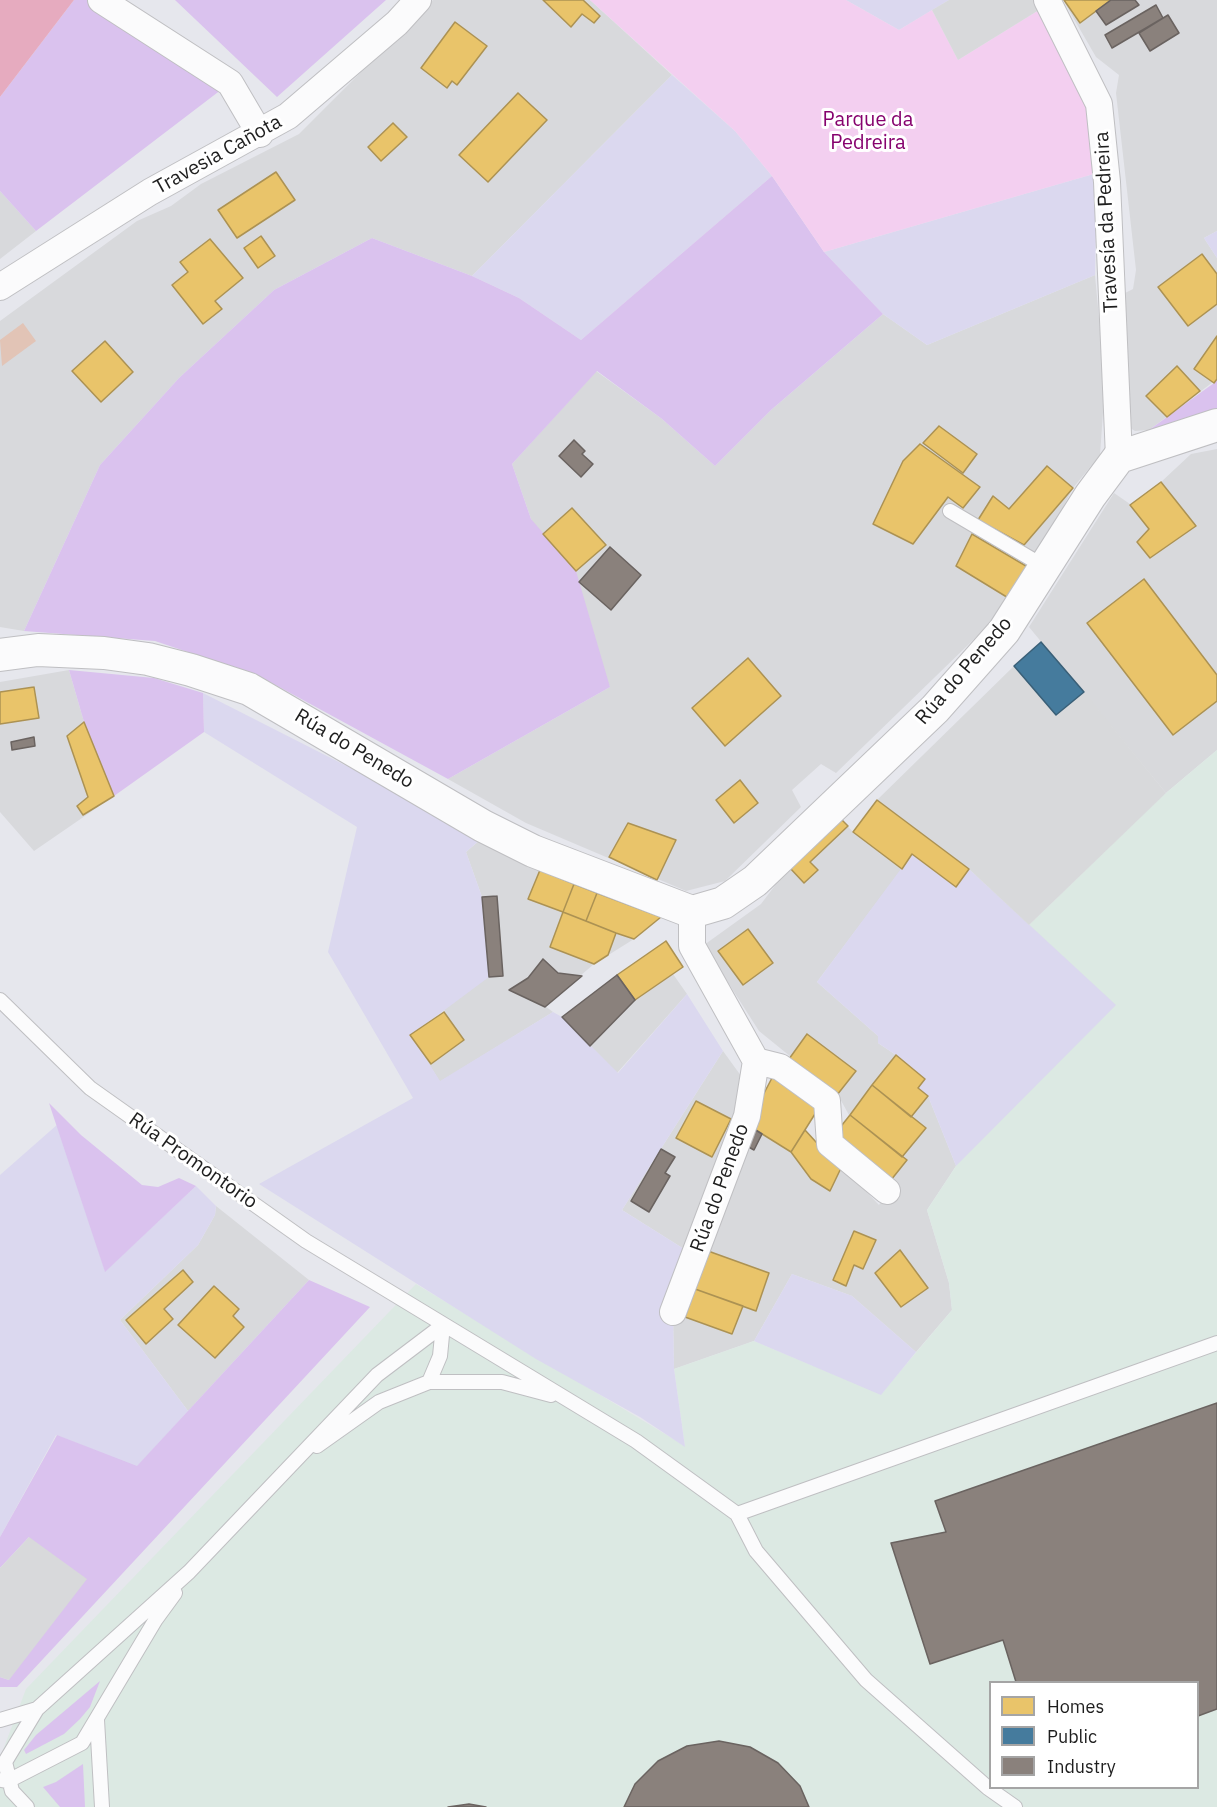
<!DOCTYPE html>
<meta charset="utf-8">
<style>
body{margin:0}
#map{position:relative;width:1217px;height:1807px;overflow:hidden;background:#e6e7ed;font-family:"IBM Plex Sans",sans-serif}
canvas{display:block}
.legend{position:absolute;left:989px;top:1681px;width:210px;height:108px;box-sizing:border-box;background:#fff;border:2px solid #a5a5a5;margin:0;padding:8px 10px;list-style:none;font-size:18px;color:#1e1e1e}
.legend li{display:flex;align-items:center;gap:12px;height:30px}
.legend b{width:30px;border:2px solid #a5a5a5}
</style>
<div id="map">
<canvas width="1217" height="1807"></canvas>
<ul class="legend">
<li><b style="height:16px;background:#e9c46a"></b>Homes</li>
<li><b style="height:16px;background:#457b9d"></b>Public</li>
<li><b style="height:16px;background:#8a817c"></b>Industry</li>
</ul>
</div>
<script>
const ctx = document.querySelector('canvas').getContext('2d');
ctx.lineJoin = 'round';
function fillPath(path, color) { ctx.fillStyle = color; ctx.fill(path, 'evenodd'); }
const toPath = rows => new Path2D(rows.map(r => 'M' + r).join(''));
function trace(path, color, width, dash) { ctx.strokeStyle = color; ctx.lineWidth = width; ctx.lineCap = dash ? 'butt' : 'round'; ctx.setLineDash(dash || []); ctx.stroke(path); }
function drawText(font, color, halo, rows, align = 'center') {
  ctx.font = font + ' "IBM Plex Sans",sans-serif'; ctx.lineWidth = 6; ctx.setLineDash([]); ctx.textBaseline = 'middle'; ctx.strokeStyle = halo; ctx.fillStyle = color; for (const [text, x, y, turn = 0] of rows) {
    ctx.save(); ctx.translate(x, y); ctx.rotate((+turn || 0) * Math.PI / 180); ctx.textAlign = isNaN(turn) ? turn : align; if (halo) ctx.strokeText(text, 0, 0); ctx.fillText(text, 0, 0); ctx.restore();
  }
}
const residential = toPath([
 [433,0,590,0,672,75,472,276,372,238,274,290,179,378,100,465,24,631,0,627,0,321,137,221,171,206,201,184,299,134],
 [1063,0,1217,0,1217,231,1204,238,1217,258,1217,379,1149,430,1135,431,1127,426,1125,293,1133,289,1136,270,1116,93,1119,75,1096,57],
 [0,191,36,231,0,259],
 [1095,275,1105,384,1100,455,1073,488,1031,569,1000,614,836,773,821,764,792,790,801,807,725,881,686,891,526,823,448,779,610,687,531,519,512,464,596,371,662,419,715,466,771,410,883,314,927,345],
 [1217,449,1217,750,1166,793,1029,627,1114,493,1130,504,1161,482,1191,454],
 [69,670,84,722,114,796,34,851,0,812,0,682],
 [877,800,969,869,956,887,902,869,817,982,878,1036,878,1043,896,1055,928,1096,956,1166,927,1210,949,1283,952,1310,916,1352,852,1296,792,1274,754,1341,674,1369,673,1312,761,1099,773,1076,820,1106,805,1130,827,1154,842,1166,879,1205,887,1191,834,1135,849,1115,838,1095,759,1031,704,945,761,904,789,867,840,818,853,832],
 [481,839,540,870,597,893,634,939,594,964,545,1006,553,1012,440,1082,410,1035,444,1012,482,897,466,852],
 [666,941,683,967,673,974,687,994,617,1073,562,1017],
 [723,1051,744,1080,741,1107,692,1254,622,1210],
 [216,1206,309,1280,188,1411,120,1320,198,1245,215,1215]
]);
const industrial = toPath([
 [1217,750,1217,1807,0,1807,0,1758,26,1689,416,1284,685,1446,674,1369,754,1341,881,1394,952,1310,949,1283,927,1210,956,1166,1029,925,1160,798],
 [990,1682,1198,1682,1198,1788,990,1788]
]);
const farmland = toPath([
 [846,0,949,0,899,30],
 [672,75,735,131,772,176,581,340,519,298,472,276],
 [1097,173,1095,275,927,345,883,314,824,252],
 [1217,231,1217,258,1204,238],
 [203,693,384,785,481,839,466,852,482,897,489,977,411,1035,440,1081,553,1012,562,1017,618,1073,687,994,723,1051,622,1210,692,1254,673,1312,674,1369,685,1447,640,1417,536,1359,259,1184,413,1098,328,952,357,827,204,732],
 [912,854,956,887,969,869,1116,1005,956,1166,928,1096,918,1088,896,1055,878,1043,878,1036,817,982],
 [58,1124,105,1271,196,1186,216,1206,215,1215,198,1245,120,1320,188,1411,137,1467,56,1435,0,1537,0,1175],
 [792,1274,852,1296,916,1352,881,1395,754,1341]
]);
const grass = toPath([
 [74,0,101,0,230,83,36,231,0,191,0,97],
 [175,0,386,0,277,97],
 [772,176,824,252,883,314,771,410,715,466,662,419,597,371,512,464,531,519,576,571,610,687,448,779,259,676,155,641,24,631,100,465,179,378,274,290,372,238,472,276,519,298,581,340],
 [1217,379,1217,415,1149,430,1214,383],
 [69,670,154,678,203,693,204,732,114,796,84,722],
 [49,1103,81,1135,142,1185,158,1187,179,1178,196,1186,105,1272],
 [309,1280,370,1307,17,1687,0,1687,0,1677,9,1680,29,1537,0,1568,0,1537,57,1435,137,1466],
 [100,1681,90,1707,80,1719,64,1734,26,1754,24,1750,36,1735],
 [83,1764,85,1807,60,1807,43,1787,56,1782]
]);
const park = toPath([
 [590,0,846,0,899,30,932,10,958,60,1039,10,1090,116,1097,173,824,252,772,176,735,131]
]);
const pitch = toPath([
 [0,0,74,0,0,97]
]);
const parking = toPath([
 [949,0,1034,0,1039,10,958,60,932,10],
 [1014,666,1056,715,1084,692,1166,793,1029,925,969,869,877,800],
 [29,1537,87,1579,9,1680,0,1677,0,1568]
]);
const water = toPath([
 [23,323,36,341,2,366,0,340]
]);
const homes = toPath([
 [543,0,583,0,600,16,594,23,582,14,571,27,543,0],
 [1064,0,1111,0,1080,23,1064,0],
 [455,22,487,46,457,85,452,81,447,88,421,68,455,22],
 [518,93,547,120,488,182,459,155,518,93],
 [393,123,407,137,381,161,368,147,393,123],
 [276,172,295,200,237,238,218,210,276,172],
 [261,236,275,256,258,268,244,248,261,236],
 [210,239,243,278,215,301,222,309,203,324,172,285,188,272,180,262,210,239],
 [1202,254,1217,274,1217,304,1188,326,1158,287,1202,254],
 [1217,336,1217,379,1214,383,1194,369,1217,336],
 [105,341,133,372,101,402,72,371,105,341],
 [1177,366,1200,391,1167,417,1146,396,1177,366],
 [939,426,977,454,963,473,923,443,939,426],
 [920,444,980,487,963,508,948,497,913,544,873,524,903,461,920,444],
 [1047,466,1073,488,1024,545,978,520,993,496,1009,509,1047,466],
 [1161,482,1196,526,1150,558,1137,542,1149,529,1130,505,1161,482],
 [572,508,606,545,576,571,543,534,572,508],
 [972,534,1031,569,1010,599,956,566,972,534],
 [1144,579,1217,675,1217,701,1173,735,1087,623,1144,579],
 [748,658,781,696,725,746,692,708,748,658],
 [34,687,39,718,0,724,0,692,34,687],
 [84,722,114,796,83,815,77,806,88,797,67,736,84,722],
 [740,780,758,803,734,823,716,800,740,780],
 [877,800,969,869,956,887,912,854,902,869,853,832,877,800],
 [840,818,848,826,810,862,818,870,804,883,789,867,840,818],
 [628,823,676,840,657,880,609,857,628,823],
 [540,870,574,884,563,912,528,899,540,870],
 [574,884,597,893,586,921,563,912,574,884],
 [597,893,661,917,634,939,616,933,586,921,597,893],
 [563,912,616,933,608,955,594,964,550,947,563,912],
 [748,929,773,963,743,985,718,951,748,929],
 [666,941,683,967,635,1000,617,975,666,941],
 [444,1012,464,1040,431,1064,410,1035,444,1012],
 [807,1034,856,1071,837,1095,789,1059,807,1034],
 [896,1055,925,1079,918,1088,928,1096,911,1117,872,1085,896,1055],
 [773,1076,820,1106,791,1152,751,1127,761,1099,773,1076],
 [872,1085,926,1128,902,1157,850,1115,872,1085],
 [696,1101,731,1119,712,1157,676,1138,696,1101],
 [850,1115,907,1160,891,1180,834,1135,850,1115],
 [805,1130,827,1154,842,1166,830,1191,811,1179,791,1152,805,1130],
 [854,1231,876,1240,863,1269,854,1265,846,1286,833,1280,854,1231],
 [900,1250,928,1288,901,1307,875,1273,900,1250],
 [708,1251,769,1273,756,1311,695,1289,708,1251],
 [183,1270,193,1282,164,1309,173,1319,146,1344,126,1320,183,1270],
 [214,1286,239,1309,233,1316,244,1327,215,1358,178,1325,214,1286],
 [695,1289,743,1306,732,1334,685,1317,695,1289]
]);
const public = toPath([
 [1041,642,1084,692,1056,715,1014,666,1041,642]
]);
const industry = toPath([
 [1111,0,1135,0,1139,5,1106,25,1096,11,1111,0],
 [1156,5,1163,18,1112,48,1105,35,1156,5],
 [1168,15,1179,33,1150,51,1139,33,1168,15],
 [574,440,585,451,582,454,593,464,581,477,559,456,574,440],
 [610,547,641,575,611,610,579,582,610,547],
 [34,737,35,746,12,750,11,742,34,737],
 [497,896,503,976,489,977,482,897,497,896],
 [543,959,558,973,582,976,545,1007,509,990,528,978,543,959],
 [617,975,635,1000,590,1046,562,1017,617,975],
 [751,1127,762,1134,754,1150,745,1145,751,1127],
 [661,1149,675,1157,665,1173,670,1176,649,1212,631,1201,661,1149],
 [1217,1403,1217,1709,1198,1716,1198,1682,1016,1682,1003,1640,930,1664,891,1543,946,1532,935,1501,1217,1403],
 [719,1741,750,1747,778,1763,800,1786,809,1807,624,1807,635,1784,658,1761,687,1746,719,1741],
 [469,1804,486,1807,448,1807,469,1804]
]);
const service = toPath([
 [950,511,1045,567],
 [0,1000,90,1088,306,1241,636,1441,737,1514,756,1551,866,1680,988,1788,1015,1807],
 [317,1446,379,1402,429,1382,502,1382,551,1395],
 [737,1514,1217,1343],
 [0,1720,37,1709],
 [97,1720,102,1807],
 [2,1780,8,1781,82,1743,156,1619,175,1593],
 [27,1807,12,1791,5,1762,37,1709,189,1572,377,1375,443,1325,440,1356,429,1382]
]);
const minor = toPath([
 [101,0,230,83,260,134],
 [1047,0,1099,104,1107,182,1119,457],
 [0,287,150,192,288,116,397,23,418,0],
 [756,1061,780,1067,827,1101,830,1144,887,1191],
 [673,1312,747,1116,756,1061,692,946,692,912]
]);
const tertiary = toPath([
 [0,655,38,650,104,653,148,659,191,670,249,689,483,826,533,851,692,912,723,903,755,881,935,709,1004,631,1090,496,1119,457,1217,425]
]);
const parkNames = [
 ["Parque da",868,120],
 ["Pedreira",868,143]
];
const streetNames = [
 ["Travesia Cañota",218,155,-29],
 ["Travesía da Pedreira",1107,222,-93],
 ["Rúa do Penedo",964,671,-49],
 ["Rúa do Penedo",354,749,31],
 ["Rúa Promontorio",193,1161,35],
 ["Rúa do Penedo",720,1188,-70]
];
fillPath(residential, '#d8d9dc');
fillPath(industrial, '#dce9e3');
fillPath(farmland, '#dbd8ef');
fillPath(grass, '#dac2ee');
fillPath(park, '#f3cff0');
fillPath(pitch, '#e6abbf');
fillPath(parking, '#d8d9db');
fillPath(water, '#e2c4b6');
fillPath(homes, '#e9c46a');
trace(homes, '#ac9253', 1.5);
fillPath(public, '#457b9d');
trace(public, '#395f77', 1.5);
fillPath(industry, '#8a817c');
trace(industry, '#6a6360', 1.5);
trace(service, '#bfbfc2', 16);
trace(minor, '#bfbfc2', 28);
trace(tertiary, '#bfbfc2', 34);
trace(service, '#fbfbfc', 14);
trace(minor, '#fbfbfc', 26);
trace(tertiary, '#fbfbfc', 32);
drawText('20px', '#86026e', '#fff', parkNames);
drawText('20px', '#1e1e1e', '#fff', streetNames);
</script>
